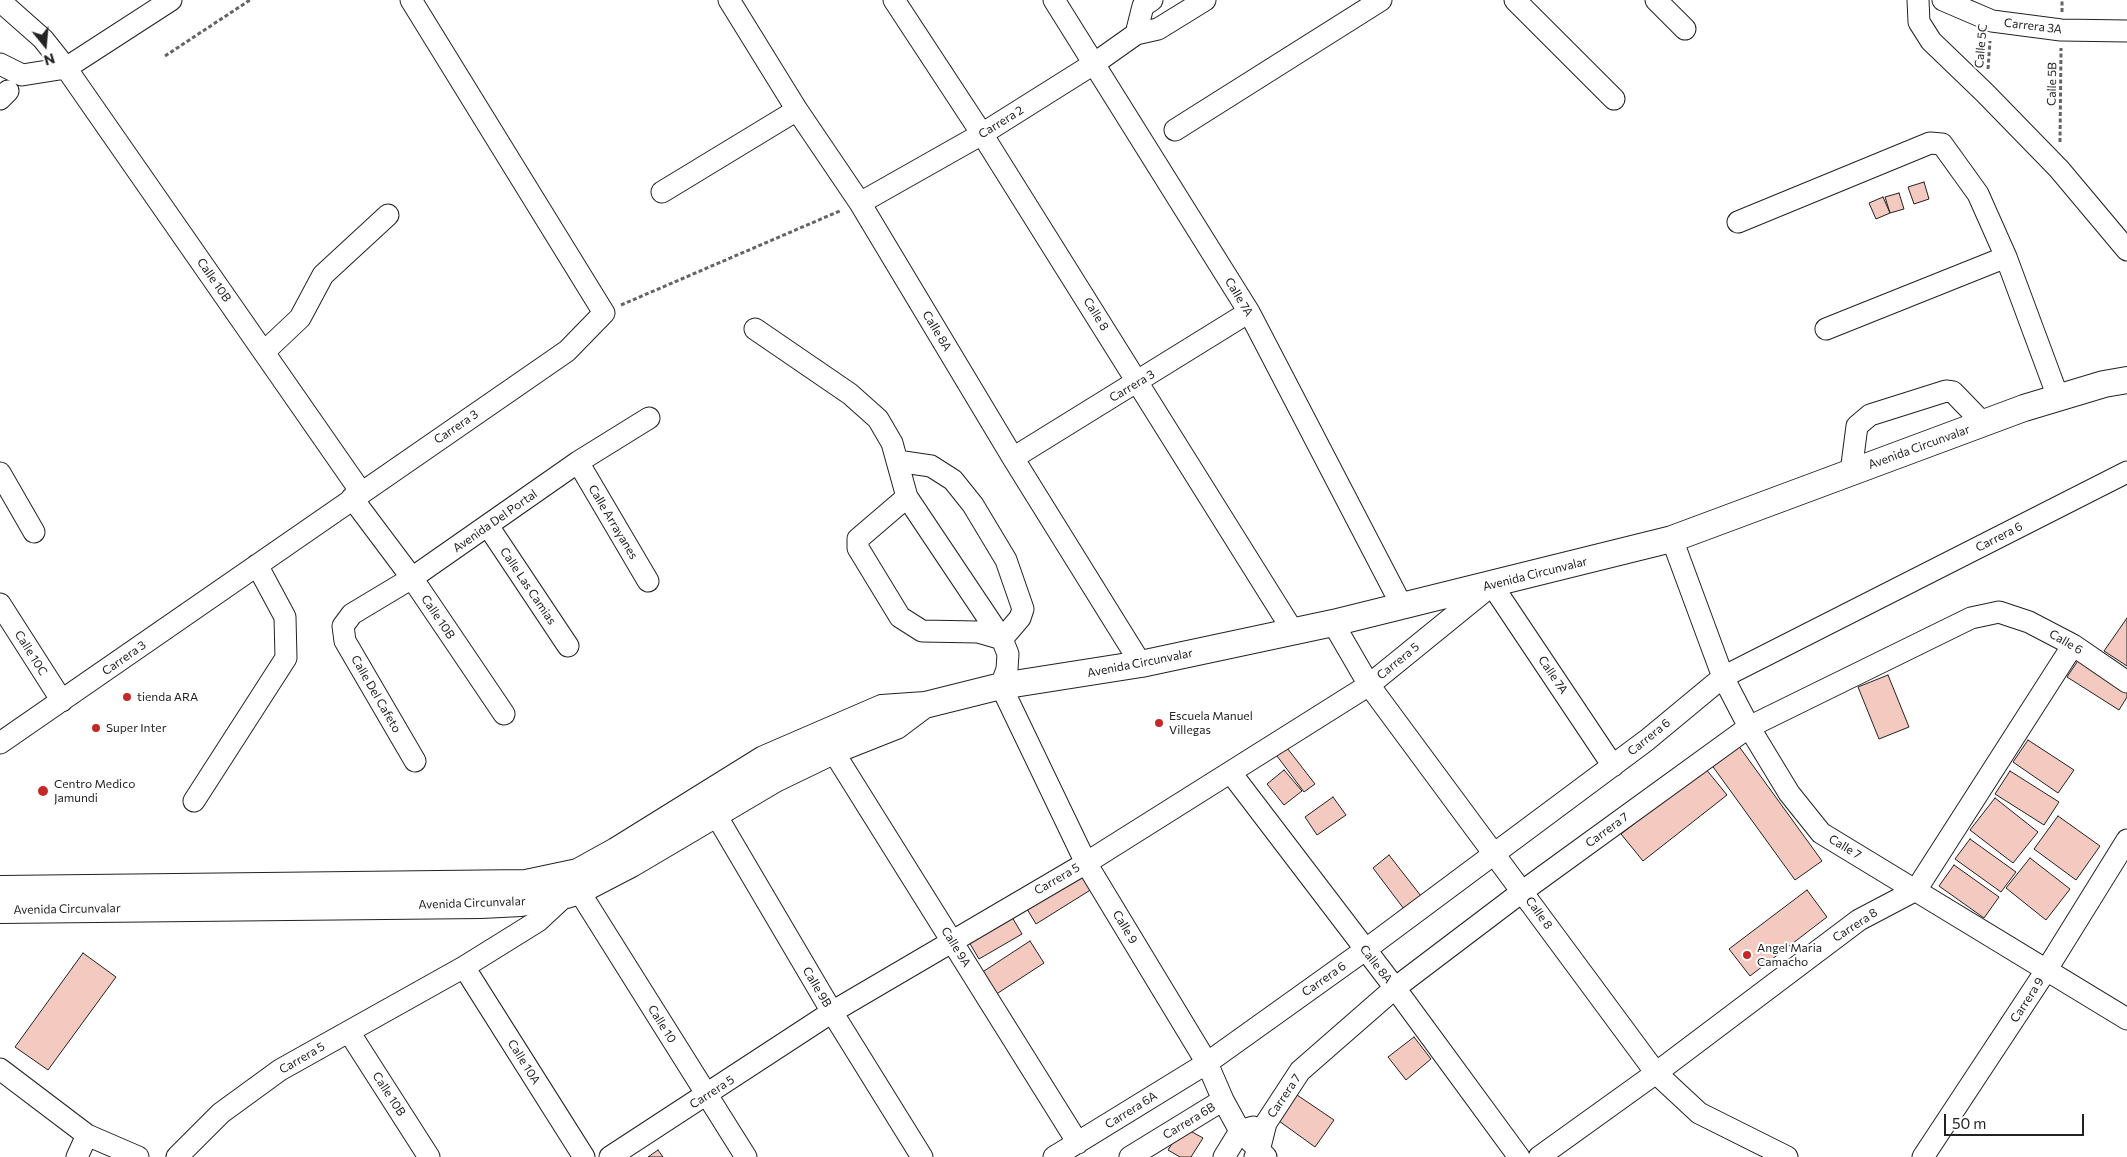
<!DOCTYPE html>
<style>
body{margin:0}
#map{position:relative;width:2127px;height:1157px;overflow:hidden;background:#fff;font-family:Commissioner,sans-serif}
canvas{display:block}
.north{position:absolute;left:20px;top:20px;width:50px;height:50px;-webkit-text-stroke:4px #fff;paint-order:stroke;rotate:163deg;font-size:14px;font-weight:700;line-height:20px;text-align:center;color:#222}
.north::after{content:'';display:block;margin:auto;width:18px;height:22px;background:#222;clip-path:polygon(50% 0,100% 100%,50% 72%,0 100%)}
.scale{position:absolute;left:1944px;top:1114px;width:140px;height:22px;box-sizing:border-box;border:2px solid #222;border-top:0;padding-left:6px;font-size:15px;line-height:18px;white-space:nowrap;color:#222;-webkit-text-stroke:4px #fff;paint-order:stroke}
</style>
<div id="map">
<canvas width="2127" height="1157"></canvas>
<div class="north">N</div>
<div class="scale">50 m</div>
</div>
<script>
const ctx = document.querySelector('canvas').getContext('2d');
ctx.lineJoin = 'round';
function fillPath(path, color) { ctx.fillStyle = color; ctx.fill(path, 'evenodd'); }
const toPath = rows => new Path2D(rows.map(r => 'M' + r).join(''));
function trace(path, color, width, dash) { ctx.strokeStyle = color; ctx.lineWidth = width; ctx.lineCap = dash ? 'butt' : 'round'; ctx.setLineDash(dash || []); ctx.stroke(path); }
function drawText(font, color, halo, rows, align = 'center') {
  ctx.font = font + ' Commissioner,sans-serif'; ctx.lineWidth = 4; ctx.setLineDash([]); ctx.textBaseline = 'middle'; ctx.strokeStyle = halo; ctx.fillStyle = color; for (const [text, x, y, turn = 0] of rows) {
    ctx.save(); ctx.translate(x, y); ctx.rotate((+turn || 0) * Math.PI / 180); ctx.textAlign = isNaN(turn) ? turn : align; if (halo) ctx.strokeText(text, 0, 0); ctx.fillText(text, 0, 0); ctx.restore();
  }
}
const building = toPath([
 [1924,182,1929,199,1914,204,1908,187,1924,182],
 [1899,193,1904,209,1890,213,1885,197,1899,193],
 [1883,197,1890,213,1876,219,1869,203,1883,197],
 [2127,618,2127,666,2104,651,2127,618],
 [2079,659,2127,690,2127,697,2119,710,2067,677,2079,659],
 [1888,675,1909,727,1879,739,1858,687,1888,675],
 [2028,740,2074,770,2058,793,2013,762,2028,740],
 [1284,744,1315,784,1304,792,1274,752,1284,744],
 [1738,745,1822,861,1795,880,1711,764,1738,745],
 [1705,768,1727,795,1643,861,1621,834,1705,768],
 [1284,770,1302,791,1284,805,1267,784,1284,770],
 [2010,771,2059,802,2044,825,1995,794,2010,771],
 [1333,797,1346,815,1317,835,1305,817,1333,797],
 [1995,798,2038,832,2013,863,1970,830,1995,798],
 [2058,816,2100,846,2076,880,2034,849,2058,816],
 [1970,839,2016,872,2001,892,1955,859,1970,839],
 [1389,855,1421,896,1404,909,1373,868,1389,855],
 [2030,858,2070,889,2046,920,2006,888,2030,858],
 [1954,865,1999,897,1984,918,1939,886,1954,865],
 [1079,869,1092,889,1036,924,1024,904,1079,869],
 [1807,890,1827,917,1750,976,1729,949,1807,890],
 [1009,912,1022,934,979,959,966,937,1009,912],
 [1030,941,1044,963,995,995,981,973,1030,941],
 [83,953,116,977,48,1070,15,1047,83,953],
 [1414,1037,1431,1059,1406,1080,1388,1057,1414,1037],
 [1297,1095,1334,1120,1315,1147,1279,1121,1297,1095],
 [1183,1127,1203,1138,1191,1157,1180,1157,1168,1150,1183,1127],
 [658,1150,663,1157,648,1157,658,1150]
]);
const path = toPath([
 [2062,12,2062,0],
 [165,56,250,0],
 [1988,69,1990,41],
 [2060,142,2061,48],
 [621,305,842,210]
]);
const minor = toPath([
 [729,0,797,110,860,203,1013,458,1141,664],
 [894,0,982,134,1293,631],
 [1054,0,1249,312,1402,606],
 [1515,0,1614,99],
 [1656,0,1685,29],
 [1918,0,1919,22,1931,41,1985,93,2059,169,2127,250],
 [1943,0,1992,21,2061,30,2127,31],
 [0,1,43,39,66,68,361,492],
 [1136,34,1143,6,1152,0],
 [0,64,22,75,66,68,171,0],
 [0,99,8,91],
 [1175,130,1381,0],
 [662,192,797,110],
 [860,203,982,134,1095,63,1136,34,1158,29,1205,0],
 [1738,222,1930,143,1942,144,1978,194,2006,257,2058,397],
 [755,329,850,394,878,419,892,443,907,497,1002,639,1008,654,1007,669,1001,686,1086,863,1207,1063,1223,1100,1240,1131,1266,1157],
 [1826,329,2006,257],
 [264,352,300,318,323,275,388,215],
 [1013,458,1249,312],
 [897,461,931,466,953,480,973,505,1006,560,1023,609,1020,618,1002,639,978,632,922,631,900,617,858,548,858,539,907,497],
 [578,462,648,581],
 [1851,472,1857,426,1870,415,1946,391,1953,392,1983,423],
 [0,473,34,532],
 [352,498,412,578,504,714],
 [488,526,568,646],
 [1672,539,1723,677,1749,727,1789,793,1821,833,2127,1019],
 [0,604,62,701],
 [1333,623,1369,685,1656,1073,1699,1113,1787,1157],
 [0,743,567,351,604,313,411,0],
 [833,751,1078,1143],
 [415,761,345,641,343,626,352,614,412,578,578,462,649,418],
 [1231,773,1395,988,1519,1157],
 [194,801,286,658,285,617,257,565],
 [716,815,832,1012,922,1157],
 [579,891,746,1157],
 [464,967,584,1157],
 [349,1032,429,1157],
 [0,1069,87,1135,138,1157],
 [77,1157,87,1135],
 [177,1157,221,1113,280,1070,464,967,538,921,566,895],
 [610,1157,832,1012,1086,863,1369,685,1492,585,1613,766],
 [1054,1157,1207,1063,1365,950,1647,740,1723,677,2127,472],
 [1130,1157,1223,1100],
 [1224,1157,1240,1131,1253,1127],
 [1255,1157,1259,1151,1266,1123,1300,1071,1395,988,1523,891,1749,727,1971,618,1999,612,2029,622,2073,645,2127,682],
 [1539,1157,1656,1073,1859,920,1916,890,2073,645],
 [1923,1157,2047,969,2127,840]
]);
const major = toPath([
 [0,889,526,883,578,872,616,851,764,759,882,708,925,705,1001,686,1141,664,1333,623,1672,539,2024,408,2104,384,2127,380],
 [0,910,481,905,521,903,566,895,579,891,631,864,775,779,833,751,896,726,924,705]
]);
const markers = [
 [127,697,5,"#c62828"],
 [1159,723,5,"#c62828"],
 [96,728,5,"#c62828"],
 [43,791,6,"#c62828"],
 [1747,955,5,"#c62828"]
];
const streetNames = [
 ["Carrera 3A",2033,26,7],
 ["Calle 5C",1981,46,-85],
 ["Calle 5B",2052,84,-89],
 ["Carrera 2",1001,122,-32],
 ["Calle 10B",214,280,55],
 ["Calle 7A",1239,297,59],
 ["Calle 8",1096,314,58],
 ["Calle 8A",937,331,59],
 ["Carrera 3",1132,386,-31],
 ["Carrera 3",456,427,-34],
 ["Avenida Circunvalar",1919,447,-20],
 ["Avenida Del Portal",495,521,-35],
 ["Calle Arrayanes",613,522,59],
 ["Carrera 6",1999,537,-27],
 ["Avenida Circunvalar",1535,574,-14],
 ["Calle Las Camias",528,586,56],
 ["Calle 10B",438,617,56],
 ["Calle 6",2066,642,30],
 ["Calle 10C",31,653,58],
 ["Carrera 3",124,658,-35],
 ["Carrera 5",1398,661,-39],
 ["Avenida Circunvalar",1140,663,-11],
 ["Calle 7A",1553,675,56],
 ["Calle Del Cafeto",376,694,60],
 ["Carrera 6",1649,737,-39],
 ["Carrera 7",1607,830,-36],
 ["Calle 7",1845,847,31],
 ["Carrera 5",1057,879,-30],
 ["Avenida Circunvalar",472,903,-2],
 ["Avenida Circunvalar",67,909,-1],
 ["Calle 8",1539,913,54],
 ["Carrera 8",1855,925,-33],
 ["Calle 9",1125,927,59],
 ["Calle 9A",956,947,58],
 ["Calle 8A",1376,964,52],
 ["Carrera 6",1324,979,-35],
 ["Calle 9B",817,987,59],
 ["Carrera 9",2027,1000,-57],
 ["Calle 10",662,1024,58],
 ["Carrera 5",302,1058,-30],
 ["Calle 10A",524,1062,58],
 ["Carrera 5",712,1092,-33],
 ["Calle 10B",389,1094,57],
 ["Carrera 7",1284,1096,-56],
 ["Carrera 6A",1131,1110,-32],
 ["Carrera 6B",1189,1121,-31]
];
const poiNames = [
 ["tienda ARA",137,697],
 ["Escuela Manuel",1169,716],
 ["Villegas",1169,730],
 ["Super Inter",106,728],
 ["Centro Medico",54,784],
 ["Jamundi",54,798],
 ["Angel Maria",1757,948],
 ["Camacho",1757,962]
];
fillPath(building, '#f3c9c0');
trace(building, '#222', 1);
trace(minor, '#222', 23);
trace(major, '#222', 28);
trace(path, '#646464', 3, [4, 2.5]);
trace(minor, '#fff', 21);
trace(major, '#fff', 26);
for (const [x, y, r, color] of markers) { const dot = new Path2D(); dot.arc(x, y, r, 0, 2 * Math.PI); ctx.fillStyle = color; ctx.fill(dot); trace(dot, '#fff', 2); }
drawText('12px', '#222', '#fff', streetNames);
drawText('12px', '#222', '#fff', poiNames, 'left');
</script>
